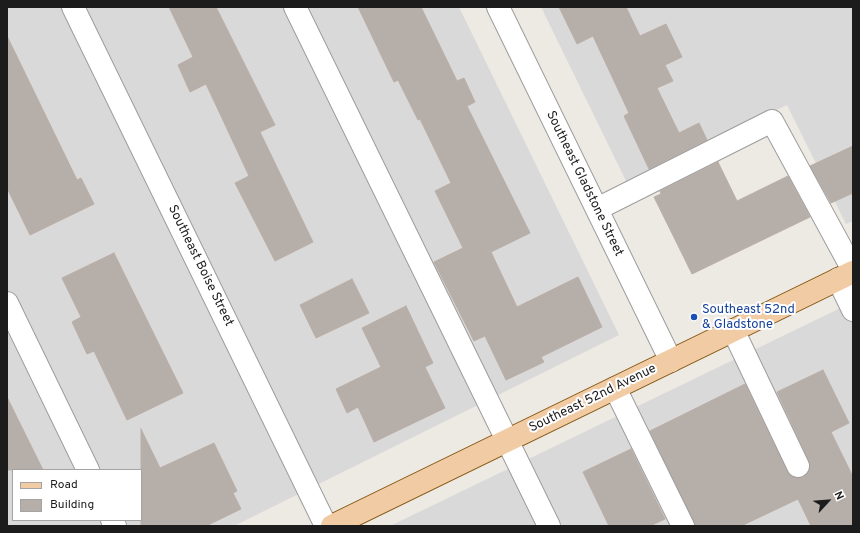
<!DOCTYPE html>
<style>
body{margin:0}
#map{position:relative;width:860px;height:533px;overflow:hidden;background:#ede9e3;font-family:Overpass,sans-serif}
canvas{display:block}
.frame{position:absolute;inset:0;border:8px solid #1c1c1c;pointer-events:none}
.legend{position:absolute;left:12px;top:469px;width:130px;height:52px;box-sizing:border-box;background:#fff;border:1px solid #a4a4a4;margin:0;padding:5px 7px;list-style:none;font-size:12px;color:#1c1c1c}
.legend li{display:flex;align-items:center;gap:8px;height:20px}
.legend b{width:20px;border:1px solid #a4a4a4}
.north{position:absolute;left:808px;top:481px;width:40px;height:40px;-webkit-text-stroke:3px #fff;paint-order:stroke;rotate:64deg;font-size:11px;font-weight:700;line-height:16px;text-align:center;color:#1c1c1c}
.north::after{content:'';display:block;margin:auto;width:14px;height:18px;background:#1c1c1c;clip-path:polygon(50% 0,100% 100%,50% 72%,0 100%)}
</style>
<div id="map">
<canvas width="860" height="533"></canvas>
<div class="frame"></div>
<ul class="legend">
<li><b style="height:5px;background:#f1cba4"></b>Road</li>
<li><b style="height:11px;background:#b5aea9"></b>Building</li>
</ul>
<div class="north">N</div>
</div>
<script>
const ctx = document.querySelector('canvas').getContext('2d');
ctx.lineJoin = 'round';
function fillPath(path, color) { ctx.fillStyle = color; ctx.fill(path, 'evenodd'); }
const toPath = rows => new Path2D(rows.map(r => 'M' + r).join(''));
function trace(path, color, width, dash) { ctx.strokeStyle = color; ctx.lineWidth = width; ctx.lineCap = dash ? 'butt' : 'round'; ctx.setLineDash(dash || []); ctx.stroke(path); }
function drawText(font, color, halo, rows, align = 'center') {
  ctx.font = font + ' Overpass,sans-serif'; ctx.lineWidth = 4; ctx.setLineDash([]); ctx.textBaseline = 'middle'; ctx.strokeStyle = halo; ctx.fillStyle = color; for (const [text, x, y, turn = 0] of rows) {
    ctx.save(); ctx.translate(x, y); ctx.rotate((+turn || 0) * Math.PI / 180); ctx.textAlign = isNaN(turn) ? turn : align; if (halo) ctx.strokeText(text, 0, 0); ctx.fillText(text, 0, 0); ctx.restore();
  }
}
const residential = toPath([
 [7,7,459,7,619,335,234,526,7,526],
 [13,470,141,470,141,520,13,520],
 [541,7,853,7,853,221,846,224,787,105,626,181],
 [853,302,853,526,390,526]
]);
const building = toPath([
 [169,7,216,7,275,125,260,132,313,242,275,261,235,183,249,176,206,84,190,92,178,65,193,57,169,7],
 [358,7,421,7,457,81,464,78,475,102,467,106,530,233,491,252,517,307,578,277,602,327,541,357,544,362,506,380,485,336,474,341,434,262,463,248,435,191,451,183,420,119,418,120,398,80,394,82,358,7],
 [559,7,626,7,640,36,666,24,682,57,665,65,673,81,657,88,679,133,699,123,707,140,649,169,624,116,629,113,593,36,577,44,559,7],
 [7,36,77,180,81,178,94,204,30,235,7,188,7,36],
 [853,146,853,193,831,203,810,166,853,146],
 [718,162,737,201,788,176,810,217,692,274,654,197,661,194,660,191,718,162],
 [114,253,183,393,127,420,94,351,87,354,72,322,81,317,62,278,114,253],
 [352,279,369,313,316,338,300,305,352,279],
 [406,306,433,363,425,367,445,408,374,442,358,407,347,413,336,389,381,367,362,328,406,306],
 [823,370,849,423,831,432,853,477,853,526,811,526,798,499,741,526,695,526,650,431,745,384,787,471,791,476,797,478,803,477,808,473,810,467,809,461,777,392,823,370],
 [7,397,43,470,7,470,7,397],
 [141,429,160,468,214,443,237,491,233,493,241,509,206,526,141,526,141,429],
 [631,449,665,519,650,526,609,526,583,472,631,449]
]);
const minor = toPath([
 [73,7,326,526],
 [295,7,549,526],
 [498,7,671,361],
 [597,209,772,121,853,270],
 [838,279,853,310],
 [7,303,88,470],
 [733,330,798,466],
 [615,388,683,526],
 [112,520,115,526]
]);
const major = toPath([
 [332,526,853,272]
]);
const markers = [
 [694,317,4,"#1a4fb4"]
];
const streetNames = [
 ["Southeast Gladstone Street",584,184,64],
 ["Southeast Boise Street",200,266,64],
 ["Southeast 52nd Avenue",593,399,-26]
];
const transitNames = [
 ["Southeast 52nd",702,310],
 ["& Gladstone",702,325]
];
fillPath(residential, '#dad9da');
fillPath(building, '#b5aea9');
trace(building, '#bcafa7', 1);
trace(minor, '#9d9d9d', 24);
trace(major, '#845611', 24);
trace(minor, '#fff', 22);
trace(major, '#f1cba4', 22);
for (const [x, y, r, color] of markers) { const dot = new Path2D(); dot.arc(x, y, r, 0, 2 * Math.PI); ctx.fillStyle = color; ctx.fill(dot); trace(dot, '#fff', 1.5); }
drawText('13px', '#1c1c1c', '#fff', streetNames);
drawText('13px', '#164399', '#fff', transitNames, 'left');
</script>
